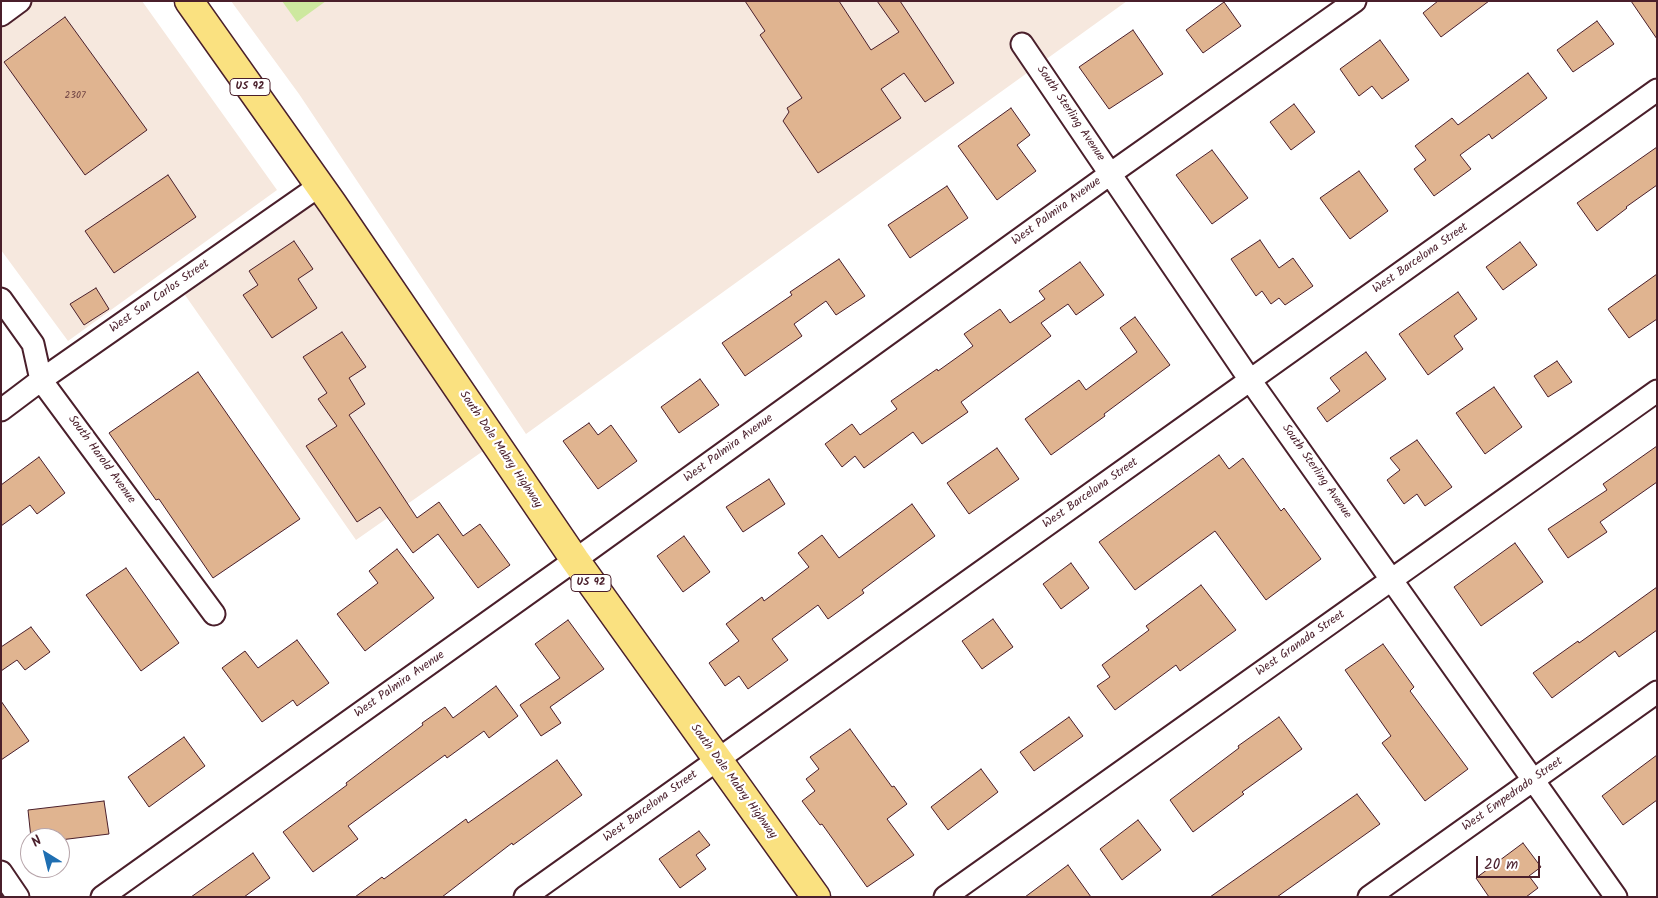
<!DOCTYPE html>
<style>
body{margin:0}
#map{position:relative;width:1658px;height:898px;overflow:hidden;background:#fff;font-family:Kalam,sans-serif}
canvas{display:block}
.frame{position:absolute;inset:0;border:2px solid #4a1f2b;pointer-events:none}
.north{position:absolute;left:20px;top:828px;width:50px;height:50px;box-sizing:border-box;background:#fff;border:1px solid #b7a5aa;border-radius:50%;rotate:324deg;font-size:14px;font-weight:700;line-height:20px;text-align:center;color:#4a1f2b}
.north::after{content:'';display:block;margin:auto;width:18px;height:22px;background:#1f6fb2;clip-path:polygon(50% 0,100% 100%,50% 72%,0 100%)}
.scale{position:absolute;left:1476px;top:856px;width:64px;height:22px;box-sizing:border-box;border:2px solid #4a1f2b;border-top:0;padding-left:6px;font-size:15px;line-height:18px;white-space:nowrap;color:#4a1f2b;-webkit-text-stroke:4px #fff;paint-order:stroke}
</style>
<div id="map">
<canvas width="1658" height="898"></canvas>
<div class="frame"></div>
<div class="north">N</div>
<div class="scale">20 m</div>
</div>
<script>
const ctx = document.querySelector('canvas').getContext('2d');
ctx.lineJoin = 'round';
function fillPath(path, color) { ctx.fillStyle = color; ctx.fill(path, 'evenodd'); }
const toPath = rows => new Path2D(rows.map(r => 'M' + r).join(''));
function trace(path, color, width, dash) { ctx.strokeStyle = color; ctx.lineWidth = width; ctx.lineCap = dash ? 'butt' : 'round'; ctx.setLineDash(dash || []); ctx.stroke(path); }
function drawText(font, color, halo, rows, align = 'center') {
  ctx.font = font + ' Kalam,sans-serif'; ctx.lineWidth = 4.5; ctx.setLineDash([]); ctx.textBaseline = 'middle'; ctx.strokeStyle = halo; ctx.fillStyle = color; for (const [text, x, y, turn = 0] of rows) {
    ctx.save(); ctx.translate(x, y); ctx.rotate((+turn || 0) * Math.PI / 180); ctx.textAlign = isNaN(turn) ? turn : align; if (halo) ctx.strokeText(text, 0, 0); ctx.fillText(text, 0, 0); ctx.restore();
  }
}
const built = toPath([
 [1,1,142,1,277,190,68,341,1,250],
 [231,1,1127,1,526,434,299,94],
 [317,202,486,449,356,540,185,295]
]);
const green = toPath([
 [282,1,326,1,297,22]
]);
const building = toPath([
 [745,1,839,1,871,50,899,32,877,1,900,1,954,83,925,102,904,73,881,89,901,118,818,173,783,121,789,112,787,108,802,98,760,35,765,31,745,1],
 [1438,1,1489,1,1441,37,1423,13,1438,1],
 [1631,1,1657,1,1657,39,1631,1],
 [1224,2,1241,26,1203,53,1186,30,1224,2],
 [65,17,147,130,85,175,4,62,65,17],
 [1597,21,1614,44,1573,72,1557,50,1597,21],
 [1133,30,1163,74,1109,109,1079,67,1133,30],
 [1380,40,1409,80,1382,99,1372,86,1359,96,1340,69,1380,40],
 [1528,73,1547,98,1492,139,1489,134,1460,155,1471,169,1434,196,1414,169,1426,160,1415,146,1452,118,1458,125,1528,73],
 [1294,104,1315,132,1291,150,1270,122,1294,104],
 [1011,108,1030,135,1017,145,1036,171,997,200,958,146,1011,108],
 [1657,147,1657,185,1626,207,1627,208,1597,231,1577,203,1657,147],
 [1212,150,1248,198,1212,224,1176,175,1212,150],
 [1359,171,1388,211,1350,239,1320,198,1359,171],
 [168,175,196,217,114,273,85,231,168,175],
 [947,186,968,218,910,258,888,225,947,186],
 [1260,240,1279,268,1293,258,1313,286,1285,305,1279,298,1271,304,1262,291,1256,296,1231,259,1260,240],
 [294,241,313,269,298,279,317,308,272,338,243,295,258,285,249,271,294,241],
 [1520,242,1537,265,1503,290,1486,267,1520,242],
 [839,259,865,296,836,315,826,301,794,324,802,336,745,376,722,343,792,295,790,292,839,259],
 [1080,262,1104,295,1076,315,1068,304,1041,323,1051,336,961,402,968,412,922,444,913,432,864,468,855,456,842,467,825,444,852,424,860,435,897,409,891,401,937,369,938,371,973,346,964,334,1000,309,1010,323,1045,299,1039,291,1080,262],
 [1657,274,1657,319,1629,338,1608,309,1657,274],
 [96,288,109,309,84,325,70,304,96,288],
 [1458,292,1477,319,1454,336,1463,349,1428,375,1399,334,1458,292],
 [1135,317,1170,365,1104,414,1105,416,1051,455,1025,419,1079,380,1086,390,1137,352,1120,328,1135,317],
 [342,332,366,367,349,378,365,404,349,415,417,518,439,502,463,536,480,524,510,565,478,588,438,534,413,553,380,507,357,522,306,446,337,426,318,399,327,393,303,357,342,332],
 [1366,352,1386,379,1327,422,1317,408,1340,391,1330,378,1366,352],
 [1557,361,1572,382,1548,397,1534,376,1557,361],
 [198,372,300,519,213,578,159,499,156,500,109,433,198,372],
 [700,379,719,405,679,433,661,407,700,379],
 [1494,387,1522,427,1485,454,1456,413,1494,387],
 [589,423,598,435,611,425,637,461,598,489,563,441,589,423],
 [1417,440,1452,487,1425,506,1417,494,1404,504,1387,480,1400,470,1390,458,1417,440],
 [1657,446,1657,482,1600,522,1607,532,1568,558,1548,529,1607,490,1603,484,1657,446],
 [997,448,1019,479,969,514,947,483,997,448],
 [1219,455,1229,469,1243,458,1281,511,1284,508,1321,559,1266,600,1215,531,1135,590,1099,542,1219,455],
 [39,457,65,493,37,514,30,505,1,526,1,485,39,457],
 [769,479,785,504,743,532,726,507,769,479],
 [912,504,935,536,862,590,864,593,828,619,818,605,772,639,788,660,748,689,739,676,725,686,709,663,739,641,726,624,762,597,764,601,809,567,798,553,822,535,839,558,912,504],
 [684,536,710,572,683,592,657,556,684,536],
 [1515,543,1543,582,1481,626,1454,587,1515,543],
 [397,549,434,598,365,651,337,614,378,583,369,571,397,549],
 [1071,563,1089,588,1061,609,1043,584,1071,563],
 [126,568,179,643,141,671,86,595,126,568],
 [1201,585,1236,630,1180,671,1176,665,1115,710,1097,686,1110,677,1102,665,1149,630,1146,626,1201,585],
 [1657,587,1657,630,1619,657,1615,651,1552,698,1533,673,1578,641,1579,643,1657,587],
 [993,619,1013,647,982,669,962,641,993,619],
 [568,620,604,669,550,707,561,723,541,736,520,705,560,678,535,644,568,620],
 [31,627,50,652,25,670,17,660,1,671,1,647,31,627],
 [297,640,329,683,297,706,293,700,262,722,222,668,245,651,258,668,297,640],
 [1383,644,1414,687,1410,691,1468,769,1425,801,1382,743,1391,736,1345,670,1383,644],
 [496,686,518,716,489,738,484,731,447,758,445,755,348,826,358,839,313,872,283,832,347,785,346,783,423,725,422,723,445,707,453,718,496,686],
 [1,701,29,741,1,760,1,701],
 [1069,717,1083,736,1034,771,1020,752,1069,717],
 [1279,717,1302,749,1242,792,1244,794,1193,832,1170,800,1239,748,1238,746,1279,717],
 [850,729,892,787,894,786,907,804,887,819,914,855,867,887,822,824,820,825,802,801,815,791,806,779,819,769,810,757,850,729],
 [184,737,205,766,149,807,128,777,184,737],
 [1657,755,1657,800,1623,825,1602,796,1657,755],
 [557,760,582,795,513,845,512,843,442,897,355,897,382,877,384,879,466,819,468,823,557,760],
 [981,769,998,792,948,830,931,807,981,769],
 [1357,794,1380,824,1277,897,1210,897,1357,794],
 [104,801,109,834,60,840,60,838,31,838,28,810,104,801],
 [1138,820,1161,850,1122,880,1100,849,1138,820],
 [699,831,710,845,696,855,706,869,680,888,659,859,699,831],
 [1523,843,1541,867,1529,876,1538,888,1526,897,1489,897,1476,878,1523,843],
 [253,853,270,878,244,897,191,897,253,853],
 [1068,865,1091,897,1025,897,1068,865]
]);
const minor = toPath([
 [1,15,20,1],
 [1022,44,1250,380,1616,897],
 [1,299,33,344,41,380,214,614],
 [1,410,41,380,319,186],
 [1,872,18,897],
 [102,897,575,560,1110,174,1355,1],
 [525,897,1657,90],
 [945,897,1657,391],
 [1369,897,1657,692]
]);
const major = toPath([
 [189,1,332,203,575,560,816,897]
]);
const numberNames = [
 ["2307",75,96]
];
const shields = [
 [250,87,40],
 [591,583,40]
];
const shieldNames = [
 ["US 92",250,87],
 ["US 92",591,583]
];
const streetNames = [
 ["South Sterling Avenue",1070,114,56],
 ["West Palmira Avenue",1057,212,-36],
 ["West Barcelona Street",1421,259,-35],
 ["West San Carlos Street",160,297,-35],
 ["West Palmira Avenue",729,449,-36],
 ["South Dale Mabry Highway",500,450,56],
 ["South Harold Avenue",101,460,54],
 ["South Sterling Avenue",1316,472,55],
 ["West Barcelona Street",1091,494,-35],
 ["West Granada Street",1301,644,-35],
 ["West Palmira Avenue",400,685,-35],
 ["South Dale Mabry Highway",733,782,54],
 ["West Empedrado Street",1513,795,-35],
 ["West Barcelona Street",651,807,-36]
];
fillPath(built, '#f6e8de');
fillPath(green, '#cde89f');
fillPath(building, '#e0b490');
trace(building, '#4a1f2b', 1);
trace(minor, '#4a1f2b', 25);
trace(major, '#4a1f2b', 31);
trace(minor, '#fff', 21);
trace(major, '#fae180', 28);
drawText('10px', '#704444', null, numberNames);
for (const [x, y, w] of shields) { const box = new Path2D(); box.roundRect(x - w / 2, y - 8.5, w, 17, 4); ctx.fillStyle = '#fff'; ctx.fill(box); trace(box, '#4a1f2b', 1); }
drawText('bold 11px', '#4a1f2b', null, shieldNames);
drawText('12px', '#4a1f2b', '#fff', streetNames);
</script>
